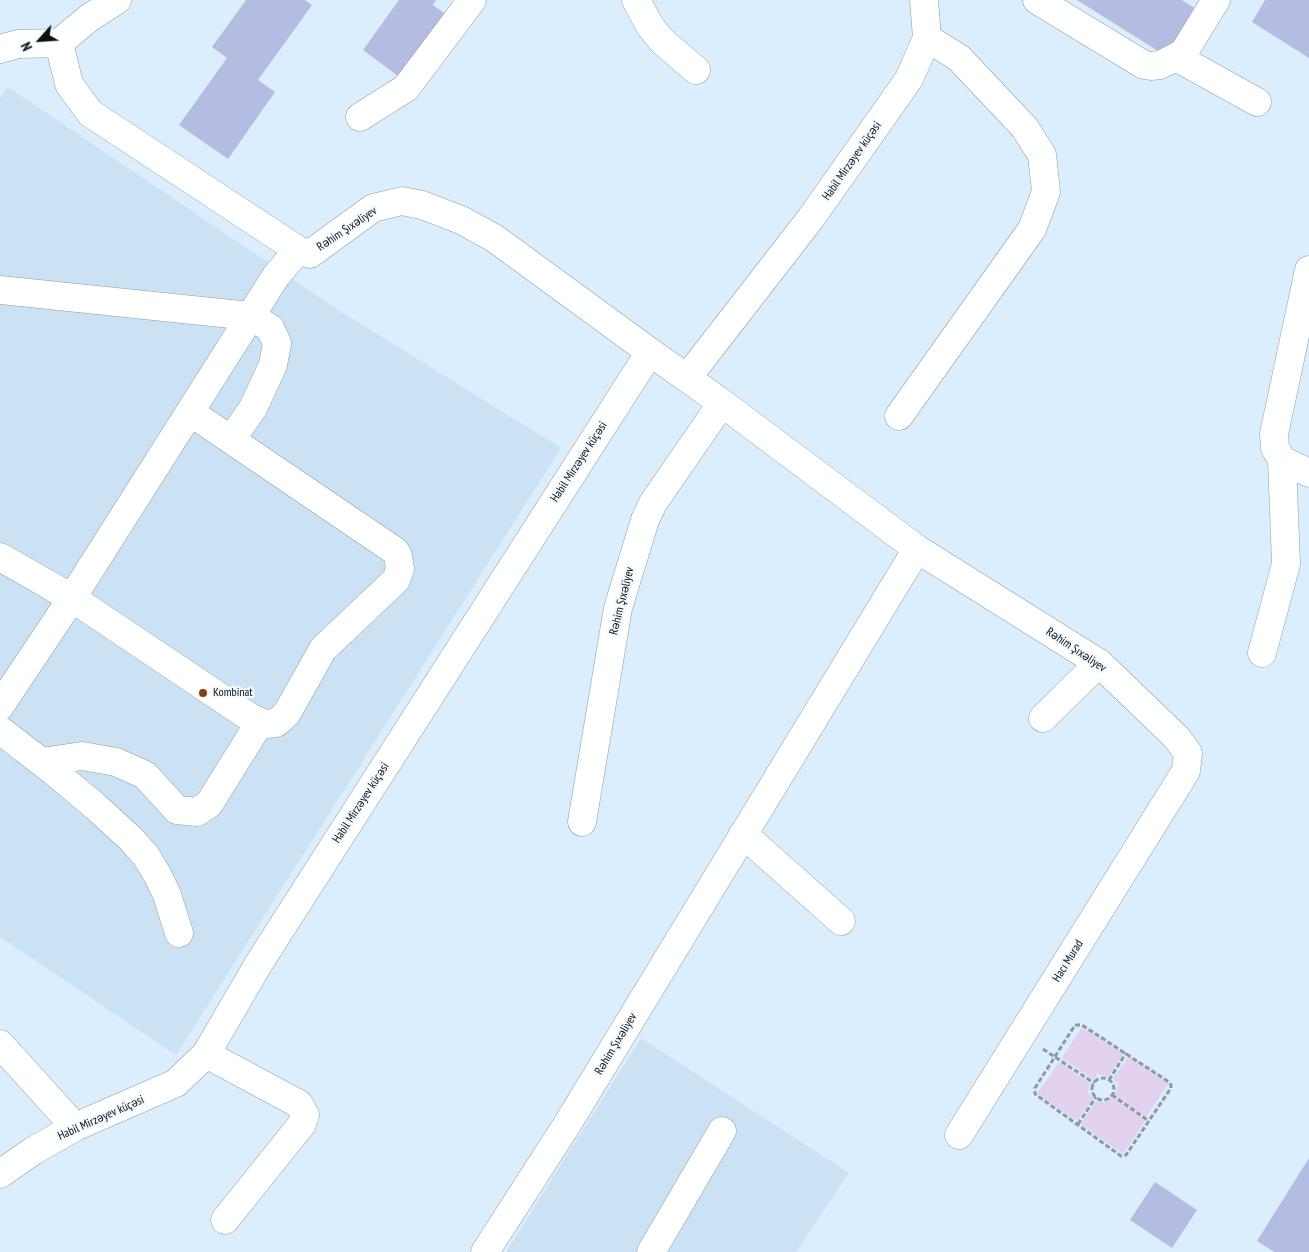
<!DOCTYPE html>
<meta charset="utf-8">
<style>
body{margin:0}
#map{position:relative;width:1309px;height:1252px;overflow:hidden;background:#dbeefd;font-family:"PT Sans Narrow",sans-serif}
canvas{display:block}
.north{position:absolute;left:15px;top:15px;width:50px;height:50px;-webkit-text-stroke:4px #f4f9fd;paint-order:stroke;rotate:244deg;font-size:14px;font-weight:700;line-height:20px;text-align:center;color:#091117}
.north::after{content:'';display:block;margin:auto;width:18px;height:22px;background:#091117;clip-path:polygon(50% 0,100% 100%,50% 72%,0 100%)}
</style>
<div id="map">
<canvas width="1309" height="1252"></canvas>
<div class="north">N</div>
</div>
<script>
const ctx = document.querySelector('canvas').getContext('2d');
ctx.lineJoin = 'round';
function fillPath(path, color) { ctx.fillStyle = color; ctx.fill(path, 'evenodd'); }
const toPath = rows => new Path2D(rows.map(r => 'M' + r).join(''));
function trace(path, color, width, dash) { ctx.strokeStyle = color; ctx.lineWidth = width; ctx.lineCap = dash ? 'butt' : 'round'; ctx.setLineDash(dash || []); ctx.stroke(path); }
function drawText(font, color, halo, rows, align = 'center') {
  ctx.font = font + ' "PT Sans Narrow",sans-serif'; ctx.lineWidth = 4.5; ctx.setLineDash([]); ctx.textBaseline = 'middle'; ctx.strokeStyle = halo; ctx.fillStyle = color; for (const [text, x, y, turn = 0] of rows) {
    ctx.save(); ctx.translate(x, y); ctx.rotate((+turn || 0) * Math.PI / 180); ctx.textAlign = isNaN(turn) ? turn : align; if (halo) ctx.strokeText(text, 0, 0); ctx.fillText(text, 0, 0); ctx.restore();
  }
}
const built = toPath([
 [8,87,340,311,561,448,176,1055,0,937,0,99],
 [641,1038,849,1173,796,1252,506,1252]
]);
const green = toPath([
 [1082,1027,1123,1054,1108,1077,1099,1074,1097,1074,1094,1080,1062,1058],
 [1129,1056,1169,1083,1146,1117,1113,1095,1117,1090,1118,1085,1113,1079],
 [1059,1062,1090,1083,1088,1092,1093,1098,1077,1121,1037,1094],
 [1112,1097,1146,1120,1123,1154,1080,1124,1097,1100,1104,1103,1108,1101]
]);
const building = toPath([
 [246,0,305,0,312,5,258,80,275,92,228,159,179,125,227,58,212,47],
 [399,0,436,0,433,5,448,16,402,79,363,50],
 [1077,0,1182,0,1196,9,1166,56],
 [1265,0,1309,0,1309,58,1252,22],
 [1309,1158,1309,1252,1274,1252,1257,1241],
 [1155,1182,1197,1210,1172,1248,1130,1220]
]);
const path = toPath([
 [1075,1025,1082,1025,1169,1082,1171,1085,1171,1088,1126,1155,1121,1156,1035,1094,1035,1088,1075,1025],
 [1043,1049,1094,1083],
 '1092 1089a11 11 0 1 1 22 0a11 11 0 1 1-22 0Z',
 [1109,1080,1126,1053],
 [1112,1095,1149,1121],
 [1078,1124,1096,1097]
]);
const minor = toPath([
 [636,0,650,26,662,41,696,70],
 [1037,0,1144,65,1151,66,1160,65,1176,57,1184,52,1216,0],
 [59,43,69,84,90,113,298,250,310,254,373,208,402,201,422,205,461,220,494,238,650,352,722,403,917,549,1099,663,1176,737,1188,753,1186,771,959,1135],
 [59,43,89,18,117,0],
 [0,49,18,44,59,43],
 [1176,57,1257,102],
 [360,117,406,88,472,0],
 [1309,270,1274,434,1275,448,1282,460,1309,473],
 [0,290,250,316,270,328,277,343,273,365,253,408,231,440],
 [687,378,811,218,909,79,927,38,924,0],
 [899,416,1032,229,1046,192,1042,155,1025,128,959,58,927,38],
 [0,557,72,598,251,718,266,724,276,723,282,718,287,713,323,649,396,580,400,569,398,556,395,551,190,412],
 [1262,653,1286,564,1282,460],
 [0,706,72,598,276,276,298,250],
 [1043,718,1099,663],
 [0,730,53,771,96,807,131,839,146,856,158,876,167,895,179,933],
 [42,762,82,756,116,762,145,775,177,810,197,812,209,804,260,722],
 [582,822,618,608,645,520,653,503,722,403],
 [743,834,841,921],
 [0,1044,75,1127],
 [206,1054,299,1104,305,1115,302,1124,225,1220],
 [0,1174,33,1151,75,1127,176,1083,206,1054,259,963,650,352],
 [485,1252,568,1123,917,549],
 [651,1252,722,1131]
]);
const markers = [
 [203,693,5,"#82410d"]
];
const streetNames = [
 ["Habil Mirzəyev küçəsi",852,161,-55],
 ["Rəhim Şıxəliyev",347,229,-34],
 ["Habil Mirzəyev küçəsi",579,462,-57],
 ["Rəhim Şıxəliyev",622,601,-76],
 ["Rəhim Şıxəliyev",1076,650,34],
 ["Habil Mirzəyev küçəsi",361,803,-57],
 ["Hacı Murad",1068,961,-58],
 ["Rəhim Şıxəliyev",616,1044,-59],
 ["Habil Mirzəyev küçəsi",101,1118,-24]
];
const poiNames = [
 ["Kombinat",213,693]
];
fillPath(built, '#cae2f4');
fillPath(green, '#e2d1ef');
fillPath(building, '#b5bce1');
trace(minor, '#889eaf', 29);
trace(path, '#8b9aa6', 3, [5, 2.5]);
trace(minor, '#fff', 28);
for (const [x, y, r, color] of markers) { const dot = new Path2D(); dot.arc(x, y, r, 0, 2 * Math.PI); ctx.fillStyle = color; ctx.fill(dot); trace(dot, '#f4f9fd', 2); }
drawText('12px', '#091117', '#f4f9fd', streetNames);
drawText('12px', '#091117', '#f4f9fd', poiNames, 'left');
</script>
